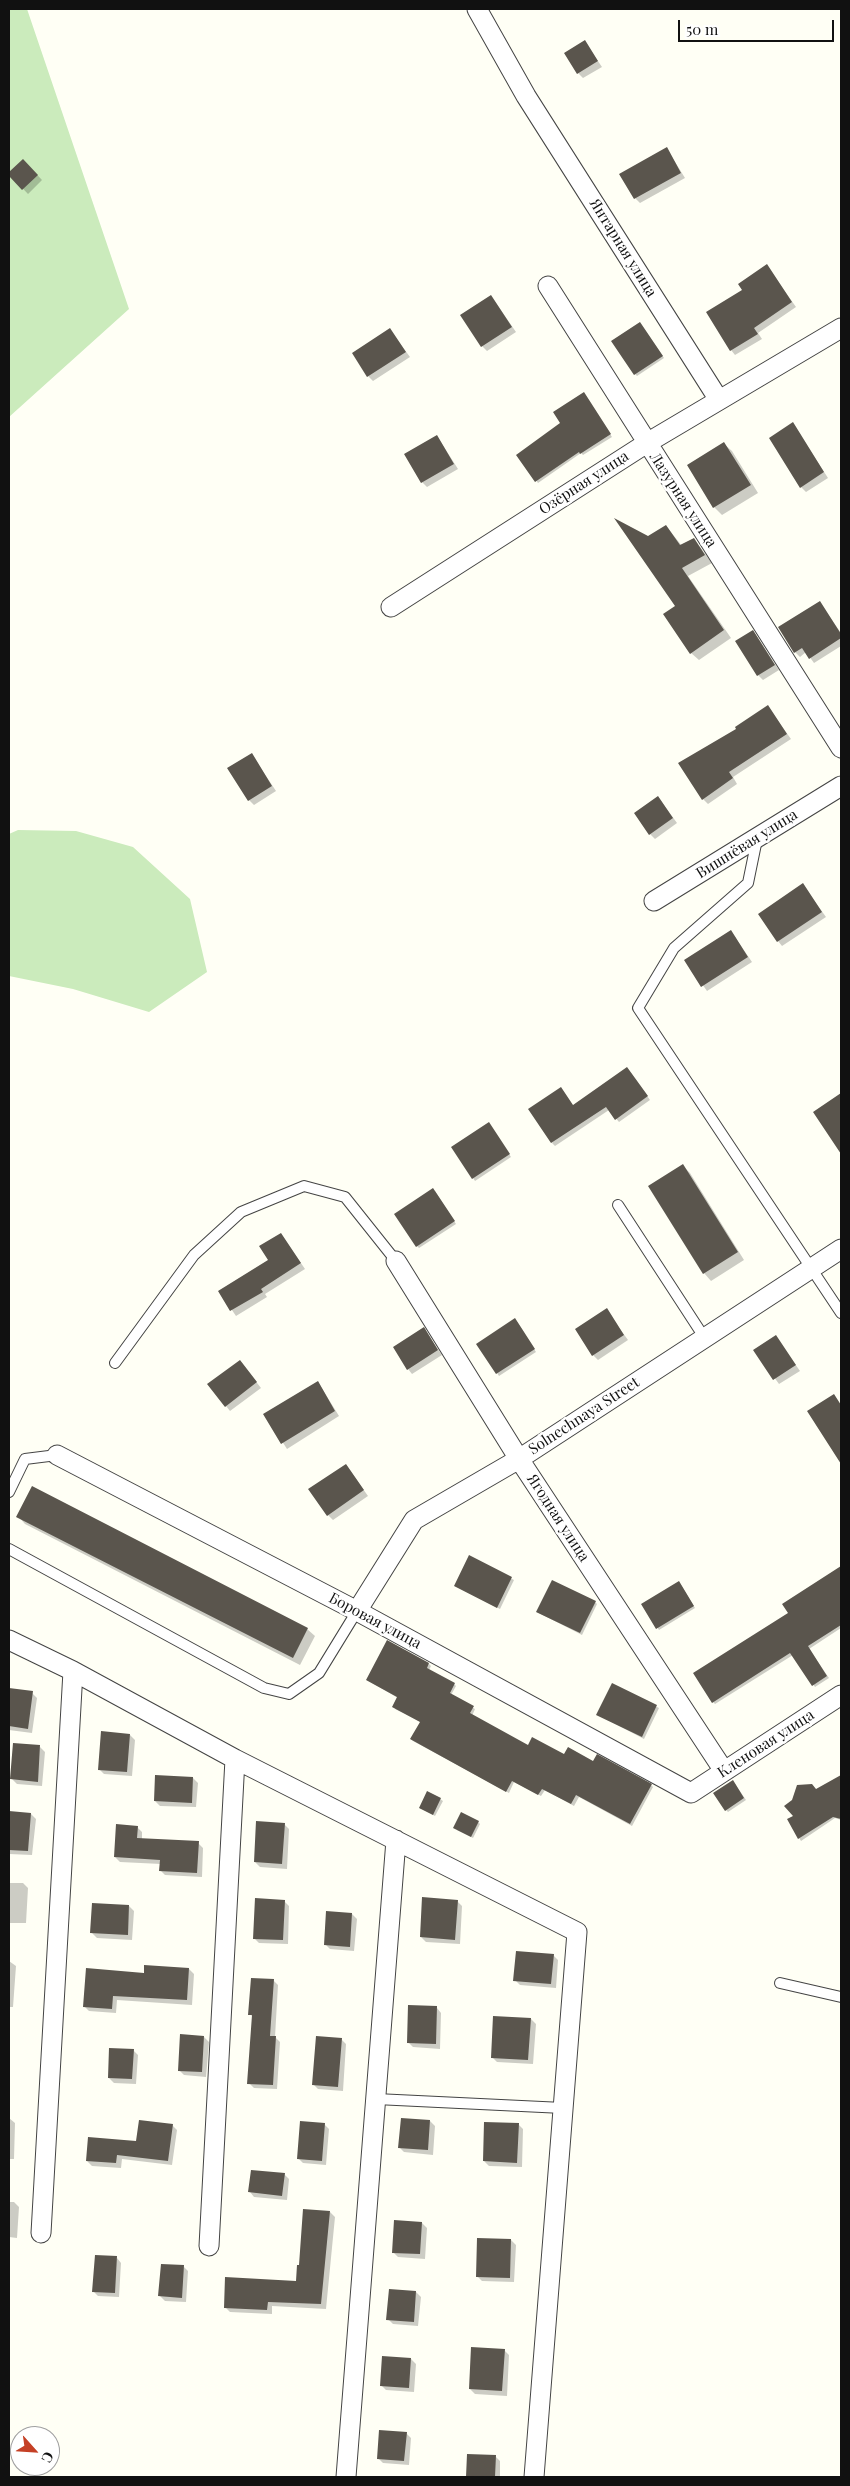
<!DOCTYPE html>
<meta charset="utf-8">
<style>
body{margin:0}
#map{position:relative;width:850px;height:2486px;overflow:hidden;background:#fffff5;font-family:"Playfair Display",serif}
canvas{display:block}
.frame{position:absolute;inset:0;border:10px solid #111;pointer-events:none}
.north{position:absolute;left:10px;top:2426px;width:50px;height:50px;box-sizing:border-box;background:#fff;border:1px solid #a0a0a0;border-radius:50%;rotate:116deg;font-size:14px;font-weight:700;line-height:20px;text-align:center;color:#111}
.north::after{content:'';display:block;margin:auto;width:18px;height:22px;background:#c54025;clip-path:polygon(50% 0,100% 100%,50% 72%,0 100%)}
.scale{position:absolute;left:678px;top:20px;width:156px;height:22px;box-sizing:border-box;border:2px solid #111;border-top:0;padding-left:6px;font-size:15px;line-height:18px;white-space:nowrap;color:#111;-webkit-text-stroke:4px #fff;paint-order:stroke}
</style>
<div id="map">
<canvas width="850" height="2486"></canvas>
<div class="frame"></div>
<div class="north">С</div>
<div class="scale">50 m</div>
</div>
<script>
const ctx = document.querySelector('canvas').getContext('2d');
ctx.lineJoin = 'round';
function fillPath(path, color) { ctx.fillStyle = color; ctx.fill(path, 'evenodd'); }
const toPath = rows => new Path2D(rows.map(r => 'M' + r).join(''));
function trace(path, color, width, dash) { ctx.strokeStyle = color; ctx.lineWidth = width; ctx.lineCap = dash ? 'butt' : 'round'; ctx.setLineDash(dash || []); ctx.stroke(path); }
function drawText(font, color, halo, rows, align = 'center') {
  ctx.font = font + ' "Playfair Display",serif'; ctx.lineWidth = 5; ctx.setLineDash([]); ctx.textBaseline = 'middle'; ctx.strokeStyle = halo; ctx.fillStyle = color; for (const [text, x, y, turn = 0] of rows) {
    ctx.save(); ctx.translate(x, y); ctx.rotate((+turn || 0) * Math.PI / 180); ctx.textAlign = isNaN(turn) ? turn : align; if (halo) ctx.strokeText(text, 0, 0); ctx.fillText(text, 0, 0); ctx.restore();
  }
}
const green = toPath([
 [9,9,27,9,129,309,9,417],
 [18,830,76,831,133,847,190,899,207,972,149,1012,73,989,9,976,9,834]
]);
const shadow = toPath([
 [585,42,602,67,583,78,578,73],
 [667,149,685,178,640,203,635,198],
 [23,160,42,180,28,194,9,174],
 [767,266,796,307,758,333,762,339,735,355,731,350,744,290],
 [491,296,516,332,487,351,482,346],
 [642,326,664,358,637,376,635,374],
 [390,330,410,357,373,381,368,376],
 [586,396,612,437,583,455,581,453,538,483,518,455,562,423],
 [793,424,828,478,806,492,801,487],
 [437,436,458,469,427,487,422,482],
 [724,444,732,451,758,493,722,515,714,507,689,465],
 [666,526,682,546,694,539,712,563,688,576,731,638,699,660,691,653,677,606,648,538],
 [820,603,841,633,841,646,814,663,806,652,800,657,795,652],
 [753,631,779,670,763,680,758,675],
 [768,707,791,739,733,777,737,784,708,804,703,799,738,730],
 [252,755,276,791,254,805,249,800],
 [658,797,677,823,655,839,650,834],
 [803,885,826,917,782,946,778,941],
 [735,937,752,962,707,991,685,960],
 [630,1072,650,1100,619,1122,609,1110,555,1146,552,1143,574,1106],
 [491,1126,511,1157,475,1181,453,1147],
 [683,1166,690,1173,744,1260,711,1281,704,1273],
 [435,1191,456,1224,419,1248,417,1246],
 [281,1234,305,1269,265,1294,267,1297,236,1316,219,1291,270,1260],
 [606,1310,628,1340,598,1360,593,1355],
 [517,1322,536,1352,499,1376,497,1373],
 [424,1329,442,1355,412,1374,408,1369],
 [776,1337,800,1371,779,1384,755,1351],
 [240,1361,261,1388,230,1411,226,1406],
 [318,1382,339,1416,287,1449,265,1415],
 [346,1465,368,1496,333,1520,328,1515],
 [18,1516,307,1629,315,1636,300,1665,25,1524],
 [470,1557,514,1580,500,1609,455,1586],
 [840,1568,841,1628,809,1649,829,1678,815,1687,793,1655,715,1704,713,1702,790,1613],
 [681,1585,695,1608,659,1630,643,1605],
 [595,1602,597,1604,582,1635,537,1612],
 [388,1642,429,1664,431,1666,429,1670,454,1684,456,1686,451,1695,475,1709,472,1716,528,1746,594,1762,651,1785,653,1787,632,1826,579,1797,574,1806,545,1790,541,1796,514,1782,509,1793,413,1741,411,1739,421,1722,395,1709,398,1698,367,1680],
 [613,1685,659,1708,644,1739,598,1715],
 [9,1689,32,1693,37,1698,32,1733,9,1730],
 [130,1735,135,1740,132,1776,104,1774,99,1769],
 [40,1747,45,1752,42,1786,17,1784,12,1779],
 [193,1778,198,1783,196,1807,160,1806,155,1801],
 [839,1781,841,1784,841,1820,835,1818,801,1841,788,1820,795,1817,816,1790],
 [735,1784,746,1800,728,1812,726,1810],
 [440,1799,443,1801,435,1816,420,1808],
 [9,1812,31,1814,36,1819,32,1855,9,1854],
 [478,1822,480,1824,473,1838,457,1830],
 [284,1824,289,1829,287,1869,260,1867,255,1862],
 [137,1827,142,1832,142,1840,198,1843,203,1848,202,1877,165,1875,160,1870,161,1864,120,1862,115,1857],
 [9,1883,23,1883,28,1888,26,1923,9,1923],
 [284,1901,289,1906,288,1944,259,1943,254,1938],
 [457,1901,462,1906,460,1944,426,1942,421,1937],
 [129,1906,134,1911,132,1940,97,1938,92,1933],
 [352,1914,357,1919,354,1951,330,1949,325,1944],
 [553,1955,558,1960,556,1988,520,1985,515,1980],
 [9,1961,16,1966,13,2007,9,2007],
 [189,1969,194,1974,192,2005,117,2000,116,2013,89,2011,84,2006,145,1974],
 [273,1980,278,1985,275,2037,280,2042,277,2089,254,2088,249,2083,253,2017,250,2014],
 [437,2008,441,2013,440,2049,413,2047,408,2042],
 [531,2019,536,2024,533,2064,497,2062,492,2057],
 [204,2037,209,2042,206,2077,184,2075,179,2070],
 [341,2039,346,2044,343,2091,318,2089,313,2084],
 [133,2050,138,2055,136,2084,114,2083,109,2078],
 [9,2118,15,2123,14,2159,9,2159],
 [430,2121,435,2126,433,2155,404,2152,399,2147],
 [324,2124,329,2129,326,2165,303,2163,298,2158],
 [518,2124,523,2129,522,2167,489,2166,484,2161],
 [172,2125,177,2130,172,2165,122,2159,121,2168,92,2166,87,2161,137,2142],
 [284,2174,289,2179,287,2200,254,2197,250,2192],
 [9,2202,14,2202,19,2207,17,2238,9,2237],
 [330,2212,335,2217,326,2309,272,2306,272,2314,230,2312,225,2307,297,2282,300,2267],
 [422,2223,427,2228,425,2259,398,2257,393,2252],
 [511,2240,516,2245,514,2282,482,2281,477,2276],
 [117,2258,121,2263,119,2297,98,2296,93,2291],
 [183,2266,188,2271,186,2302,165,2301,160,2296],
 [416,2292,421,2297,418,2326,393,2324,388,2319],
 [504,2350,509,2355,507,2396,475,2394,470,2389],
 [411,2359,416,2364,414,2392,386,2390,381,2385],
 [406,2433,411,2438,409,2465,383,2463,378,2458],
 [468,2455,495,2456,500,2461,500,2477,467,2477]
]);
const building = toPath([
 [585,40,598,61,577,74,564,53],
 [667,147,681,173,634,199,619,174],
 [23,159,38,175,22,190,9,176,9,172],
 [767,264,792,302,754,328,758,334,730,351,706,312,742,290,738,284],
 [491,295,512,327,481,347,460,315],
 [640,322,663,356,634,375,611,341],
 [390,328,406,352,367,377,352,353],
 [584,392,611,434,580,454,579,452,535,482,516,455,560,423,553,412],
 [793,422,824,472,800,488,769,438],
 [437,435,454,464,421,483,404,454],
 [724,442,751,485,713,508,687,465],
 [614,518,648,536,666,525,680,545,694,538,705,555,682,568,724,630,690,654,663,614,675,606],
 [820,601,841,634,841,638,809,659,802,648,794,653,778,627],
 [753,630,775,665,757,676,735,641],
 [768,705,787,734,729,772,733,778,702,800,678,763,736,729,735,727],
 [252,753,272,786,248,801,227,768],
 [658,796,673,818,649,835,634,813],
 [803,883,822,912,777,942,758,914],
 [731,930,748,957,701,987,684,960],
 [627,1067,648,1096,615,1120,606,1107,551,1143,528,1109,561,1087,573,1105],
 [841,1093,841,1154,813,1112],
 [489,1122,510,1154,472,1179,451,1147],
 [683,1164,738,1252,703,1274,648,1186],
 [433,1188,455,1221,416,1247,394,1214],
 [281,1233,301,1263,261,1289,263,1292,230,1311,218,1291,268,1260,259,1246],
 [607,1308,624,1335,592,1356,575,1329],
 [515,1318,535,1349,496,1374,476,1344],
 [424,1327,438,1350,407,1370,393,1347],
 [776,1335,796,1365,773,1380,753,1350],
 [240,1360,257,1382,225,1407,207,1384],
 [318,1381,335,1411,281,1444,263,1414],
 [834,1394,841,1405,841,1464,807,1411],
 [346,1464,364,1490,327,1516,308,1489],
 [32,1486,308,1628,293,1658,16,1517],
 [469,1555,512,1577,497,1608,454,1586],
 [841,1566,841,1625,808,1646,827,1676,812,1686,790,1653,712,1703,693,1673,788,1613,782,1604],
 [552,1580,596,1601,580,1633,536,1612],
 [679,1581,694,1606,656,1629,641,1604],
 [387,1640,429,1663,427,1668,455,1683,450,1693,474,1706,470,1713,528,1745,532,1737,564,1754,568,1747,593,1761,597,1754,652,1784,630,1824,576,1795,571,1804,542,1789,538,1795,512,1781,506,1792,410,1739,420,1722,392,1707,397,1697,366,1680],
 [612,1683,657,1705,642,1737,596,1715],
 [9,1688,33,1691,28,1729,9,1726],
 [101,1731,130,1734,127,1772,98,1770],
 [13,1743,40,1745,38,1782,10,1779],
 [155,1775,193,1777,192,1803,154,1801],
 [841,1775,841,1819,833,1817,798,1839,787,1819,793,1816,784,1806,792,1800,797,1785,812,1784,816,1789],
 [733,1780,744,1798,725,1811,713,1793],
 [427,1791,441,1798,433,1815,419,1808],
 [9,1811,31,1813,28,1851,9,1850],
 [461,1812,479,1821,471,1837,453,1828],
 [256,1821,285,1823,282,1864,254,1862],
 [116,1824,138,1826,137,1838,199,1841,197,1873,159,1871,160,1860,114,1857],
 [422,1897,458,1900,455,1940,420,1937],
 [255,1898,285,1900,283,1940,253,1939],
 [92,1903,129,1905,128,1935,90,1933],
 [326,1911,352,1913,350,1947,324,1945],
 [516,1951,554,1954,551,1984,513,1981],
 [144,1965,189,1968,187,2000,113,1996,112,2009,83,2007,86,1968,144,1973],
 [251,1978,274,1979,270,2036,276,2036,273,2085,247,2084,252,2015,248,2015],
 [408,2005,437,2006,436,2044,407,2043],
 [493,2016,531,2018,528,2060,491,2058],
 [180,2034,204,2036,202,2072,178,2071],
 [316,2036,342,2038,338,2087,312,2085],
 [109,2048,134,2049,132,2079,108,2078],
 [401,2118,430,2120,428,2150,398,2148],
 [139,2120,173,2124,168,2161,117,2155,116,2163,86,2161,88,2137,136,2141],
 [300,2121,325,2123,322,2161,297,2159],
 [484,2122,519,2123,517,2163,483,2161],
 [251,2170,285,2173,282,2196,248,2192],
 [303,2209,330,2211,321,2304,268,2302,267,2310,224,2308,225,2277,296,2281,297,2265,299,2265],
 [394,2220,422,2222,420,2254,392,2253],
 [477,2238,511,2239,510,2278,476,2277],
 [95,2255,117,2256,115,2293,92,2292],
 [161,2264,184,2265,182,2298,158,2296],
 [389,2289,416,2291,414,2322,386,2320],
 [471,2347,505,2349,502,2391,469,2389],
 [382,2356,411,2358,409,2388,380,2386],
 [379,2430,407,2432,404,2461,377,2459],
 [467,2454,496,2455,495,2477,466,2477]
]);
const lane = toPath([
 [757,839,748,883,674,948,638,1008,841,1313],
 [618,1205,704,1337],
 [115,1363,194,1255,241,1212,304,1186,345,1197,396,1261],
 [9,1492,25,1459,57,1455],
 [9,1549,264,1688,289,1694,319,1673,357,1611],
 [780,1983,841,1997],
 [376,2099,563,2108]
]);
const street = toPath([
 [477,9,526,96,719,400],
 [548,286,841,748],
 [391,607,647,443,841,328],
 [654,901,841,786],
 [396,1261,519,1459,724,1771],
 [57,1455,357,1611,691,1793,841,1695],
 [357,1611,414,1520,519,1459,841,1249],
 [9,1640,73,1671,235,1759,577,1932,534,2477],
 [41,2233,73,1671],
 [209,2246,235,1759],
 [346,2477,396,1840]
]);
const streetNames = [
 ["Янтарная улица",623,248,58],
 ["Озёрная улица",584,483,-33],
 ["Лазурная улица",683,500,57],
 ["Вишнёвая улица",747,844,-32],
 ["Solnechnaya Street",584,1416,-33],
 ["Ягодная улица",558,1518,57],
 ["Боровая улица",375,1621,28],
 ["Кленовая улица",766,1744,-33]
];
fillPath(green, '#cbebbc');
fillPath(shadow, '#0003');
fillPath(building, '#5a554d');
trace(lane, '#444', 12);
trace(street, '#444', 21);
trace(lane, '#fff', 10);
trace(street, '#fff', 19);
drawText('15px', '#111', '#fff', streetNames);
</script>
